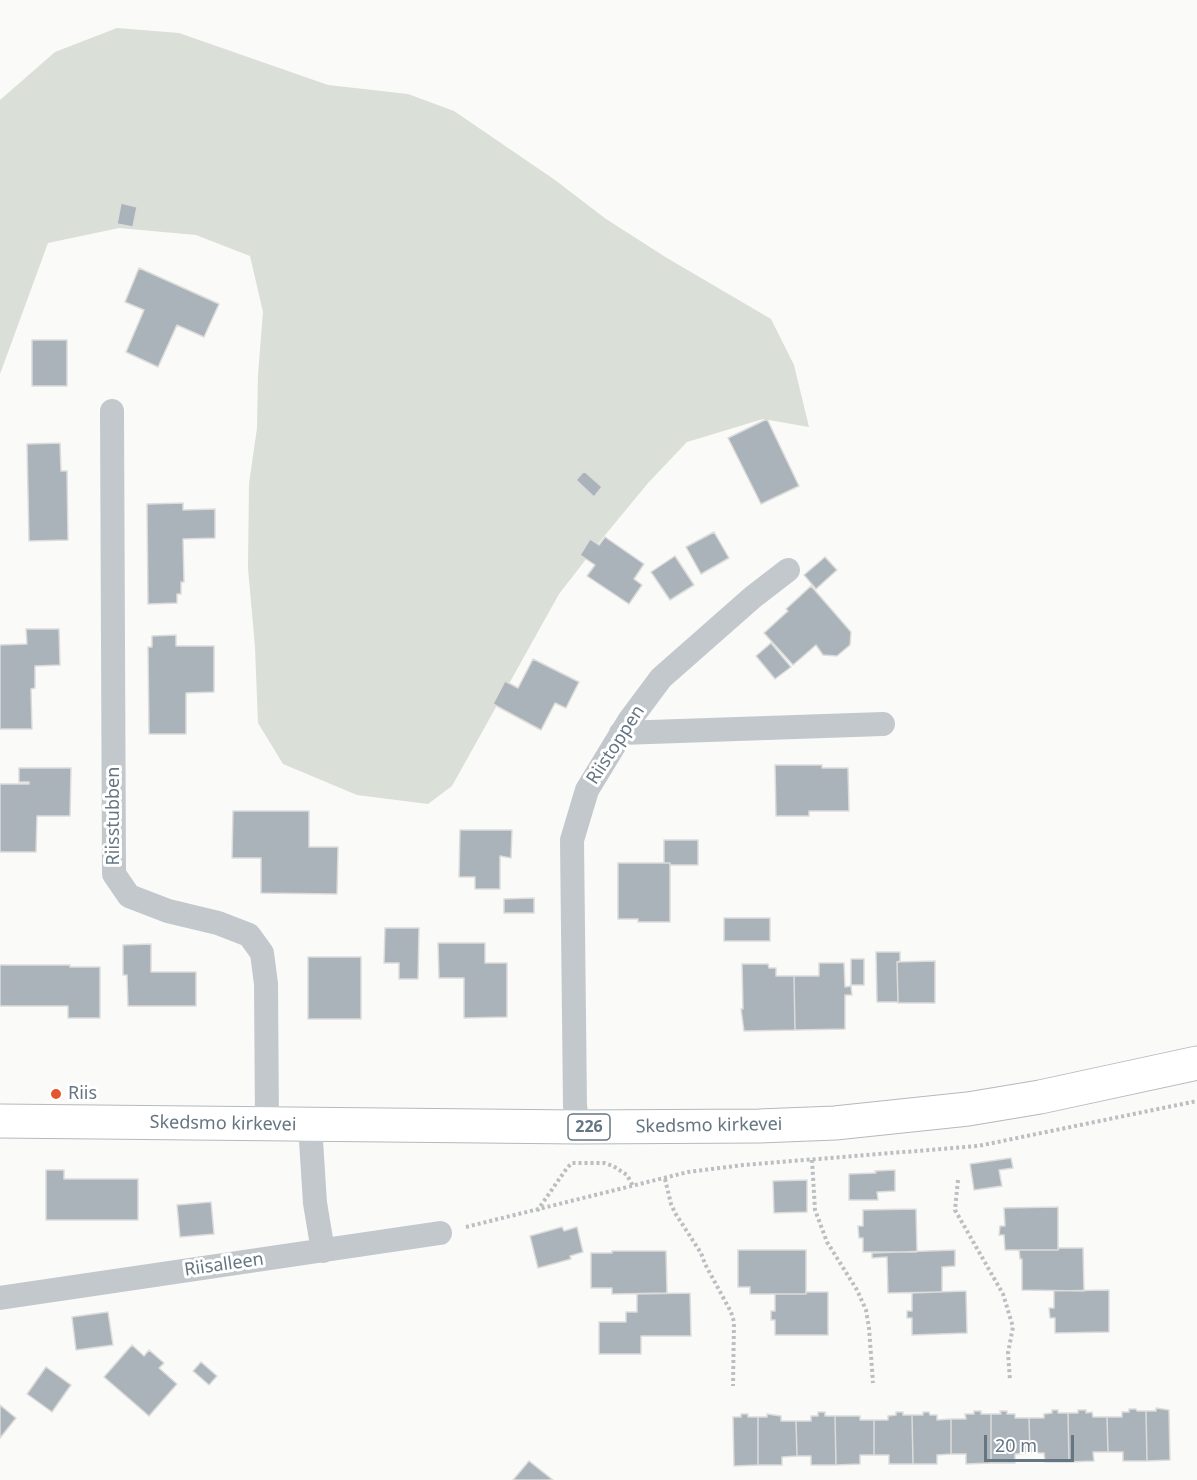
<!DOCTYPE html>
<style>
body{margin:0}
#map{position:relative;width:1197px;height:1480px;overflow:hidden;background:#fafaf8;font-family:"Noto Sans",sans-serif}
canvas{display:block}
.scale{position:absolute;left:984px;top:1435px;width:90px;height:27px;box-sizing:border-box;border:3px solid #657683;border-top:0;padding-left:8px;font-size:18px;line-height:21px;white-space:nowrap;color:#657683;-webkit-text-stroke:4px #fff;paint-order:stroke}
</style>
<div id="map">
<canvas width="1197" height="1480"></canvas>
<div class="scale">20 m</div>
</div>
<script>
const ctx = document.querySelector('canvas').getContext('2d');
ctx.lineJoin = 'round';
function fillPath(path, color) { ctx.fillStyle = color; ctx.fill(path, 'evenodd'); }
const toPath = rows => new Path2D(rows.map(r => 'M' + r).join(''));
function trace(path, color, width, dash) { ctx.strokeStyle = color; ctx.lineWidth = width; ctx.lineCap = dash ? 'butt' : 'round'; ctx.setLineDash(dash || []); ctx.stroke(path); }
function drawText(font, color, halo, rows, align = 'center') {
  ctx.font = font + ' "Noto Sans",sans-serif'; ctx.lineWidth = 6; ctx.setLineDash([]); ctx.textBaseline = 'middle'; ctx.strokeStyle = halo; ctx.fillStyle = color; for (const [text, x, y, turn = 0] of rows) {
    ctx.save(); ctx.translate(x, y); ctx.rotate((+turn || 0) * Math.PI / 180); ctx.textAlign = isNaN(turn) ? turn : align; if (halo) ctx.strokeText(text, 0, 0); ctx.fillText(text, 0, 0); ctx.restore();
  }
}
const green = toPath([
 [117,28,179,33,328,85,408,94,454,111,555,180,606,219,667,258,771,319,794,365,809,427,763,419,687,442,648,483,601,540,559,594,452,786,428,804,357,795,283,764,258,723,255,647,248,568,249,484,257,428,258,374,263,312,250,256,196,235,119,228,48,243,0,374,0,100,55,52]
]);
const building = toPath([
 [121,203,137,207,133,227,117,224,121,203],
 [139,268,219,304,204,337,177,325,158,367,126,352,144,310,125,302,139,268],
 [32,340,67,340,67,386,32,386,32,340],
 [767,419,799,486,761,504,728,438,767,419],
 [60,443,61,471,67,471,68,540,29,541,27,444,60,443],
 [584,471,602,487,594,497,576,480,584,471],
 [183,503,183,510,215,509,215,538,183,539,184,582,181,582,181,594,177,594,177,603,148,604,147,504,183,503],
 [714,532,729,558,701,574,686,547,714,532],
 [605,537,644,564,634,579,642,585,629,604,587,576,595,565,580,555,590,539,599,545,605,537],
 [675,556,694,585,670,600,651,572,675,556],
 [825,557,837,570,816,589,804,575,825,557],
 [811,586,851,632,850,645,837,656,823,655,816,645,793,665,764,633,788,611,786,609,811,586],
 [26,629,59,629,60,665,35,666,35,688,31,689,32,729,0,729,0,645,27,644,26,629],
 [176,635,176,646,214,646,214,692,186,693,186,734,149,734,148,647,152,647,152,636,176,635],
 [771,643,791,667,775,679,756,656,771,643],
 [533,659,579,682,566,708,555,703,541,730,493,704,505,681,518,688,533,659],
 [775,765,822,765,822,768,848,768,849,811,809,811,809,816,776,816,775,765],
 [19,768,71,768,70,816,37,816,36,852,0,852,0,784,29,784,29,782,19,782,19,768],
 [233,811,309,811,309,847,338,847,337,894,261,893,261,858,232,858,233,811],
 [460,830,512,830,511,858,500,856,500,889,475,889,475,877,459,877,460,830],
 [664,840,698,840,698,865,670,865,670,863,664,863,664,840],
 [618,863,670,863,670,922,638,922,638,919,618,919,618,863],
 [534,898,534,913,504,913,504,899,534,898],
 [724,918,770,918,770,941,724,941,724,918],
 [385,928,419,928,418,979,399,979,399,963,384,963,385,928],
 [438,943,485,943,485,963,507,963,507,1017,464,1018,464,978,439,978,438,943],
 [151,944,151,972,196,972,196,1006,128,1006,127,975,123,975,123,945,151,944],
 [876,952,900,952,900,961,897,962,898,1002,877,1002,876,952],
 [308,957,361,957,361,1019,308,1019,308,957],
 [851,959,864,959,864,985,851,985,851,959],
 [935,961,935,1003,898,1003,897,962,935,961],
 [819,963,844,963,845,987,851,986,852,995,845,995,845,1029,795,1030,794,976,819,976,819,963],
 [742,964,768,964,769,968,776,968,776,976,794,976,795,1030,744,1031,741,1009,743,1009,742,964],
 [0,965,70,965,70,967,100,967,100,1018,68,1018,68,1006,0,1006,0,965],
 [1011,1158,1013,1168,999,1170,1002,1186,974,1190,970,1164,1011,1158],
 [46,1170,64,1170,64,1179,138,1179,138,1220,46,1220,46,1170],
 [895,1170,895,1191,877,1192,878,1200,849,1200,849,1174,876,1173,875,1171,895,1170],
 [807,1180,807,1212,774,1213,773,1181,807,1180],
 [211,1202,214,1234,180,1237,177,1205,211,1202],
 [1058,1207,1058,1250,1005,1250,1004,1235,999,1235,1000,1226,1005,1226,1004,1208,1058,1207],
 [916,1209,917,1252,863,1252,863,1238,859,1238,858,1226,863,1226,863,1210,916,1209],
 [562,1227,564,1231,577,1227,583,1252,570,1256,571,1259,538,1268,530,1236,562,1227],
 [1059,1248,1083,1248,1084,1291,1022,1290,1022,1259,1020,1259,1019,1250,1058,1250,1059,1248],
 [738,1250,806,1250,806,1294,750,1294,750,1287,738,1287,738,1250],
 [955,1250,955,1266,942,1267,942,1292,888,1293,887,1257,872,1258,872,1253,955,1250],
 [612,1251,666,1251,667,1293,612,1294,612,1288,591,1288,591,1253,612,1253,612,1251],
 [1109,1290,1109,1332,1055,1333,1055,1318,1050,1318,1049,1308,1054,1308,1054,1291,1109,1290],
 [966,1291,967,1333,912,1335,912,1318,907,1318,907,1311,912,1311,912,1293,966,1291],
 [806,1292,828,1292,828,1335,775,1335,775,1320,771,1320,771,1311,775,1311,775,1294,806,1294,806,1292],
 [690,1293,691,1336,641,1336,641,1354,599,1354,599,1322,626,1322,626,1312,637,1312,637,1294,690,1293],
 [108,1312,113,1345,76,1350,72,1317,108,1312],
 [132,1345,144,1356,149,1350,164,1363,159,1368,177,1384,149,1416,104,1377,132,1345],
 [201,1362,217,1376,209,1385,193,1371,201,1362],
 [46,1367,71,1385,52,1412,27,1394,46,1367],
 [0,1405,16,1418,0,1438,0,1405],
 [1156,1408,1169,1410,1170,1460,1147,1461,1146,1411,1156,1411,1156,1408],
 [1129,1409,1136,1409,1137,1411,1146,1411,1147,1461,1123,1461,1123,1452,1108,1452,1107,1417,1122,1417,1122,1412,1129,1412,1129,1409],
 [1052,1410,1058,1410,1058,1413,1068,1413,1069,1462,1045,1462,1044,1453,1030,1453,1029,1418,1044,1418,1044,1414,1052,1413,1052,1410],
 [1078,1410,1086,1410,1086,1413,1092,1412,1093,1417,1107,1417,1108,1452,1093,1452,1094,1461,1069,1462,1068,1413,1078,1413,1078,1410],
 [974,1411,981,1411,981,1414,991,1414,991,1463,966,1464,966,1454,951,1454,951,1419,966,1419,965,1414,974,1414,974,1411],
 [1000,1411,1007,1411,1007,1414,1015,1414,1015,1418,1029,1418,1030,1453,1015,1454,1015,1463,991,1463,991,1414,1001,1414,1000,1411],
 [818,1412,825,1412,825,1416,835,1416,836,1465,811,1465,811,1456,797,1456,796,1421,811,1421,811,1416,818,1416,818,1412],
 [896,1412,903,1412,903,1415,912,1415,913,1464,889,1464,889,1455,874,1455,874,1420,888,1420,888,1416,896,1415,896,1412],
 [923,1412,929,1412,930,1415,937,1415,937,1420,951,1419,951,1454,937,1455,937,1464,913,1464,912,1415,923,1415,923,1412],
 [741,1414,748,1414,748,1417,758,1417,758,1465,734,1466,733,1417,741,1417,741,1414],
 [767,1414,781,1416,781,1421,796,1421,797,1456,782,1457,782,1465,758,1465,758,1417,767,1417,767,1414],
 [835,1416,860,1416,860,1420,874,1420,874,1455,860,1455,860,1464,836,1465,835,1416],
 [529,1461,553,1480,513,1480,529,1461]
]);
const path = toPath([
 [812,1160,815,1210,827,1242,857,1290,866,1310,869,1328,873,1383],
 [665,1179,671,1204,675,1213,701,1253,705,1264,731,1312,734,1322,733,1386],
 [958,1180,955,1210,1003,1294,1013,1327,1008,1353,1010,1380],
 [537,1211,567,1168,572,1163,604,1163,613,1166,627,1175,633,1186],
 [466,1227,688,1172,743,1165,978,1146,1197,1101]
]);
const street = toPath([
 [112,411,114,874,129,896,168,911,218,923,249,935,262,953,266,984,267,1125],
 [621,733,883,724],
 [310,1125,315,1203,323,1251],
 [578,1127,575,1106,572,840,587,790,629,721,661,678,753,597,788,570],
 [0,1298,440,1233]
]);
const highway = toPath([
 [0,1121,578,1127,759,1126,835,1123,968,1109,1040,1097,1197,1063]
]);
const markers = [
 [56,1094,6,"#e4572e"]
];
const shields = [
 [589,1127,42]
];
const shieldNames = [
 ["226",589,1127]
];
const streetNames = [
 ["Riistoppen",616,745,-57],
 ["Riisstubben",114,816,-90],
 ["Skedsmo kirkevei",223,1124,1],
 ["Skedsmo kirkevei",709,1126,-1],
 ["Riisalleen",224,1265,-8]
];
const poiNames = [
 ["Riis",68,1094]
];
fillPath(green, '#dadfd7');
fillPath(building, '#aab3b9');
trace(building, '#dcdcda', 1.5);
trace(highway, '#b4b9bd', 35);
trace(path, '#bbbfc2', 4, [3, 3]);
trace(street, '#c3c8cc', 24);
trace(highway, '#fff', 33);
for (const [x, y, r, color] of markers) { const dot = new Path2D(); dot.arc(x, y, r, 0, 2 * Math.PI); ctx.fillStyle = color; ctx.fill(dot); trace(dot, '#fff', 2); }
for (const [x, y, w] of shields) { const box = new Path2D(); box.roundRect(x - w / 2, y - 13, w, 26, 4.5); ctx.fillStyle = '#fff'; ctx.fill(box); trace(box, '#657683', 1.5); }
drawText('bold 16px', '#657683', null, shieldNames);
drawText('18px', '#657683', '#fff', streetNames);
drawText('18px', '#657683', '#fff', poiNames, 'left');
</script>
